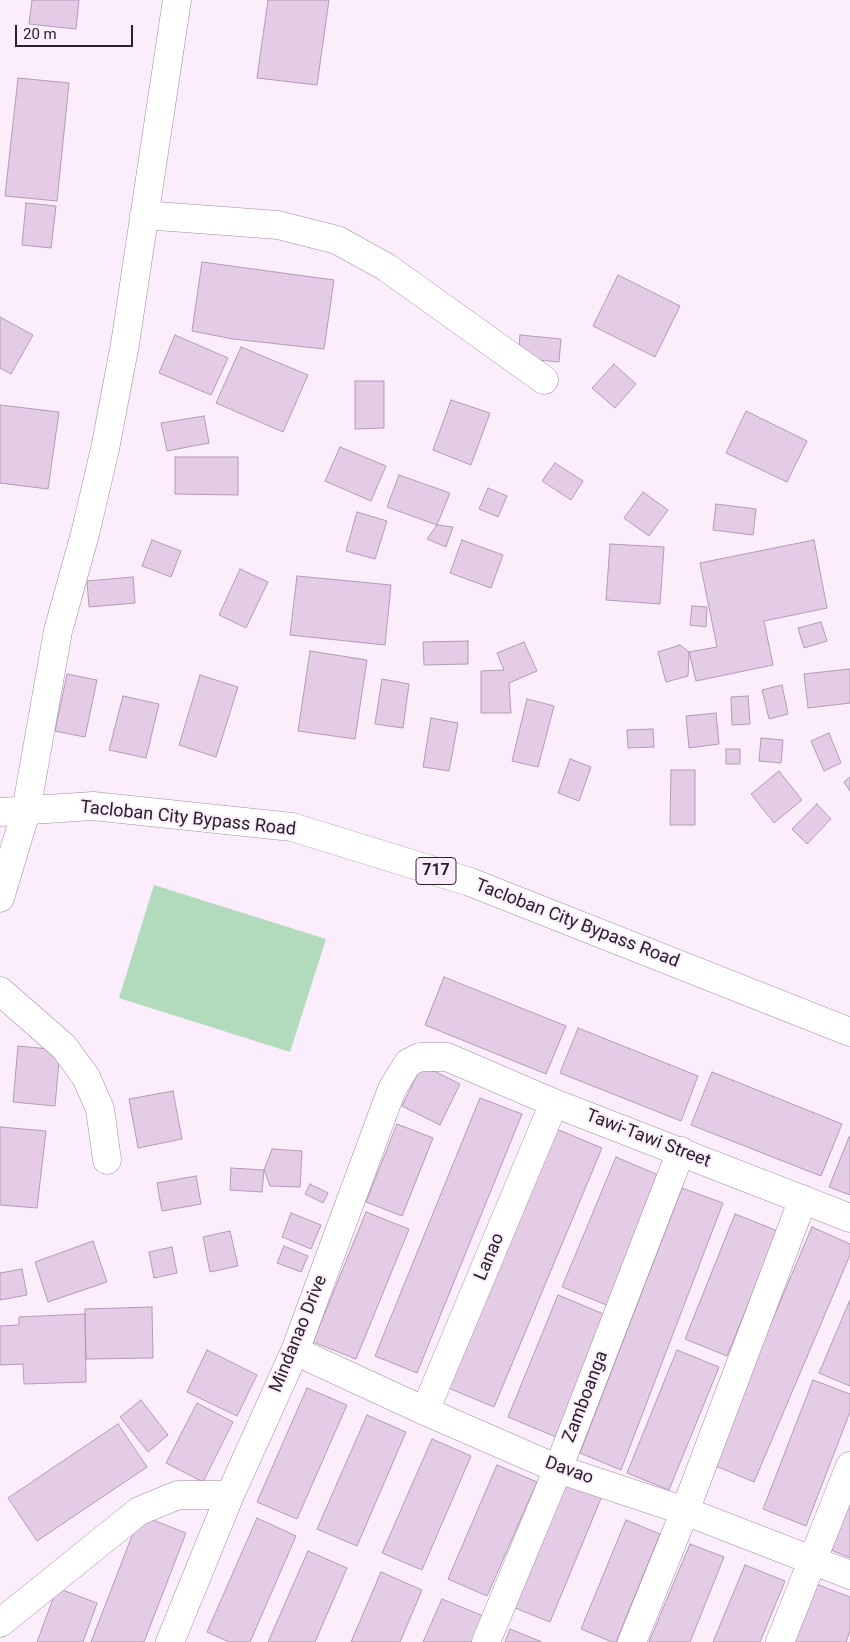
<!DOCTYPE html>
<style>
body{margin:0}
#map{position:relative;width:850px;height:1642px;overflow:hidden;background:#fbedfc;font-family:Roboto,sans-serif}
canvas{display:block}
.scale{position:absolute;left:15px;top:25px;width:118px;height:22px;box-sizing:border-box;border:2px solid #2a212b;border-top:0;padding-left:6px;font-size:15px;line-height:18px;white-space:nowrap;color:#2a212b;-webkit-text-stroke:4px #fbedfc;paint-order:stroke}
</style>
<div id="map">
<canvas width="850" height="1642"></canvas>
<div class="scale">20 m</div>
</div>
<script>
const ctx = document.querySelector('canvas').getContext('2d');
ctx.lineJoin = 'round';
function fillPath(path, color) { ctx.fillStyle = color; ctx.fill(path, 'evenodd'); }
const toPath = rows => new Path2D(rows.map(r => 'M' + r).join(''));
function trace(path, color, width, dash) { ctx.strokeStyle = color; ctx.lineWidth = width; ctx.lineCap = dash ? 'butt' : 'round'; ctx.setLineDash(dash || []); ctx.stroke(path); }
function drawText(font, color, halo, rows, align = 'center') {
  ctx.font = font + ' Roboto,sans-serif'; ctx.lineWidth = 4; ctx.setLineDash([]); ctx.textBaseline = 'middle'; ctx.strokeStyle = halo; ctx.fillStyle = color; for (const [text, x, y, turn = 0] of rows) {
    ctx.save(); ctx.translate(x, y); ctx.rotate((+turn || 0) * Math.PI / 180); ctx.textAlign = isNaN(turn) ? turn : align; if (halo) ctx.strokeText(text, 0, 0); ctx.fillText(text, 0, 0); ctx.restore();
  }
}
const green = toPath([
 [154,885,326,939,290,1052,119,998]
]);
const building = toPath([
 [32,0,79,0,76,29,29,24,32,0],
 [268,0,329,0,317,85,257,78,268,0],
 [18,78,69,83,57,201,5,196,18,78],
 [26,203,56,206,51,248,22,245,26,203],
 [202,262,334,280,324,349,233,339,192,331,202,262],
 [618,275,680,306,655,357,593,326,618,275],
 [0,317,33,335,11,374,0,368,0,317],
 [175,335,228,358,211,395,159,373,175,335],
 [520,335,561,339,559,362,518,358,520,335],
 [241,347,308,375,283,432,216,403,241,347],
 [614,364,636,384,615,408,592,388,614,364],
 [355,381,384,381,384,428,355,429,355,381],
 [451,400,490,413,471,465,433,450,451,400],
 [0,405,59,412,48,489,0,483,0,405],
 [746,411,807,441,787,482,726,453,746,411],
 [204,416,209,443,167,451,161,423,204,416],
 [340,447,386,466,371,501,325,481,340,447],
 [175,457,238,457,238,495,175,494,175,457],
 [555,463,583,481,571,500,542,481,555,463],
 [399,475,450,493,437,525,387,507,399,475],
 [488,488,507,496,498,517,479,509,488,488],
 [643,492,668,510,649,536,624,518,643,492],
 [716,504,756,509,753,535,713,530,716,504],
 [357,512,387,521,375,559,346,551,357,512],
 [437,525,453,527,446,547,427,539,437,525],
 [152,540,181,551,171,577,142,566,152,540],
 [462,540,503,555,491,588,450,573,462,540],
 [814,540,827,608,764,621,773,665,696,681,689,652,717,647,700,563,814,540],
 [610,544,664,547,660,604,606,600,610,544],
 [240,569,268,582,246,628,219,615,240,569],
 [297,576,391,585,385,645,290,635,297,576],
 [133,577,135,603,89,607,87,581,133,577],
 [692,606,707,607,706,627,690,625,692,606],
 [821,622,827,641,804,648,798,628,821,622],
 [468,641,468,664,424,665,423,642,468,641],
 [524,642,537,671,509,683,511,713,481,713,481,671,504,670,497,653,524,642],
 [680,645,689,652,688,676,666,682,658,652,680,645],
 [310,651,367,660,355,739,298,731,310,651],
 [850,669,850,703,808,708,804,674,850,669],
 [67,674,97,680,85,737,55,731,67,674],
 [200,675,238,687,216,757,179,745,200,675],
 [382,679,409,684,403,728,375,724,382,679],
 [782,685,788,714,769,719,762,690,782,685],
 [123,696,159,704,146,758,109,750,123,696],
 [748,696,750,724,732,725,731,697,748,696],
 [527,699,554,706,538,767,512,761,527,699],
 [716,713,719,744,689,748,686,716,716,713],
 [431,718,458,723,449,771,423,767,431,718],
 [653,729,654,747,628,748,627,730,653,729],
 [829,733,841,763,824,771,811,741,829,733],
 [761,738,783,740,781,763,759,761,761,738],
 [726,749,740,749,740,764,726,764,726,749],
 [570,759,591,767,579,801,558,793,570,759],
 [671,770,695,770,695,825,670,825,671,770],
 [779,771,802,800,774,823,751,794,779,771],
 [850,777,850,791,844,782,850,777],
 [817,804,831,819,807,844,792,829,817,804],
 [444,977,566,1026,546,1074,425,1025,444,977],
 [578,1028,698,1076,681,1121,560,1073,578,1028],
 [18,1046,60,1050,55,1106,13,1102,18,1046],
 [422,1065,460,1084,440,1125,402,1106,422,1065],
 [712,1072,842,1124,821,1176,691,1125,712,1072],
 [173,1091,182,1139,138,1148,129,1099,173,1091],
 [480,1098,522,1114,417,1373,375,1356,480,1098],
 [397,1124,433,1138,402,1216,366,1202,397,1124],
 [0,1127,46,1131,37,1208,0,1205,0,1127],
 [554,1128,602,1148,494,1407,446,1387,554,1128],
 [849,1137,850,1137,850,1195,829,1187,849,1137],
 [272,1149,302,1151,300,1187,270,1186,264,1170,272,1149],
 [616,1157,663,1177,609,1306,562,1287,616,1157],
 [231,1168,264,1170,262,1192,230,1190,231,1168],
 [196,1176,201,1204,162,1211,157,1183,196,1176],
 [310,1184,328,1193,323,1203,305,1194,310,1184],
 [682,1188,723,1203,621,1470,580,1453,682,1188],
 [366,1212,409,1229,356,1359,313,1342,366,1212],
 [291,1213,321,1225,311,1249,282,1237,291,1213],
 [735,1214,778,1231,727,1356,685,1339,735,1214],
 [812,1227,850,1244,850,1255,754,1482,711,1464,812,1227],
 [230,1231,238,1266,210,1272,203,1237,230,1231],
 [93,1241,107,1282,48,1302,35,1262,93,1241],
 [284,1246,308,1256,301,1272,277,1263,284,1246],
 [172,1247,177,1273,154,1278,149,1252,172,1247],
 [22,1269,27,1295,0,1300,0,1273,22,1269],
 [558,1295,606,1315,556,1437,508,1417,558,1295],
 [850,1300,850,1386,819,1373,850,1300],
 [152,1307,153,1358,86,1359,85,1309,152,1307],
 [85,1314,86,1382,24,1384,23,1364,0,1365,0,1326,19,1325,19,1317,85,1314],
 [207,1350,257,1375,237,1416,187,1392,207,1350],
 [677,1350,719,1367,669,1490,627,1473,677,1350],
 [813,1380,850,1394,850,1412,806,1526,763,1509,813,1380],
 [307,1388,347,1405,297,1519,257,1502,307,1388],
 [141,1400,168,1435,148,1452,120,1417,141,1400],
 [197,1403,233,1422,203,1482,166,1463,197,1403],
 [367,1415,406,1432,357,1546,317,1529,367,1415],
 [118,1424,147,1467,37,1541,8,1498,118,1424],
 [432,1439,471,1456,422,1570,382,1553,432,1439],
 [497,1465,537,1482,487,1596,448,1579,497,1465],
 [567,1482,602,1496,550,1622,515,1608,567,1482],
 [850,1498,850,1558,829,1549,850,1498],
 [140,1515,186,1533,144,1642,91,1642,140,1515],
 [257,1518,296,1536,250,1642,229,1642,207,1632,257,1518],
 [626,1520,660,1534,616,1642,612,1642,581,1629,626,1520],
 [690,1544,724,1557,690,1642,649,1642,690,1544],
 [308,1551,347,1568,315,1642,268,1642,308,1551],
 [745,1565,785,1581,760,1642,713,1642,745,1565],
 [381,1572,422,1590,400,1642,351,1642,381,1572],
 [816,1584,850,1597,850,1631,846,1642,794,1642,816,1584],
 [57,1588,97,1603,83,1642,37,1642,57,1588],
 [442,1599,483,1616,472,1642,423,1642,442,1599],
 [510,1629,542,1642,505,1642,510,1629]
]);
const minor = toPath([
 [144,215,278,225,337,240,386,267,544,380],
 [0,898,26,811,58,631,85,534,105,449,125,344,177,0],
 [0,991,64,1047,86,1077,100,1109,107,1160],
 [295,1351,425,1411,558,1469,685,1511,850,1575],
 [425,1411,554,1103],
 [0,1623,139,1511,178,1495,230,1495],
 [170,1642,230,1495,295,1351,392,1089,408,1063,420,1057,447,1057,554,1103,850,1218],
 [486,1642,558,1469,681,1151],
 [632,1642,685,1511,803,1199],
 [780,1642,850,1466]
]);
const highway = toPath([
 [0,812,93,806,292,827,470,882,850,1032]
]);
const shields = [
 [436,871,40]
];
const shieldNames = [
 ["717",436,871]
];
const streetNames = [
 ["Tacloban City Bypass Road",188,819,6],
 ["Tacloban City Bypass Road",577,924,21],
 ["Tawi-Tawi Street",648,1139,21],
 ["Lanao",490,1257,-67],
 ["Mindanao Drive",299,1334,-68],
 ["Zamboanga",586,1397,-69],
 ["Davao",569,1471,20]
];
fillPath(green, '#b2dabd');
fillPath(building, '#e4cce6');
trace(building, '#b29bb4', 1);
trace(minor, '#a18ba3', 29);
trace(highway, '#a18ba3', 29);
trace(minor, '#fff', 28);
trace(highway, '#fff', 28);
for (const [x, y, w] of shields) { const box = new Path2D(); box.roundRect(x - w / 2, y - 13.5, w, 27, 4); ctx.fillStyle = '#fbedfc'; ctx.fill(box); trace(box, '#2a212b', 1); }
drawText('bold 16px', '#2a212b', null, shieldNames);
drawText('18px', '#2a212b', '#fbedfc', streetNames);
</script>
